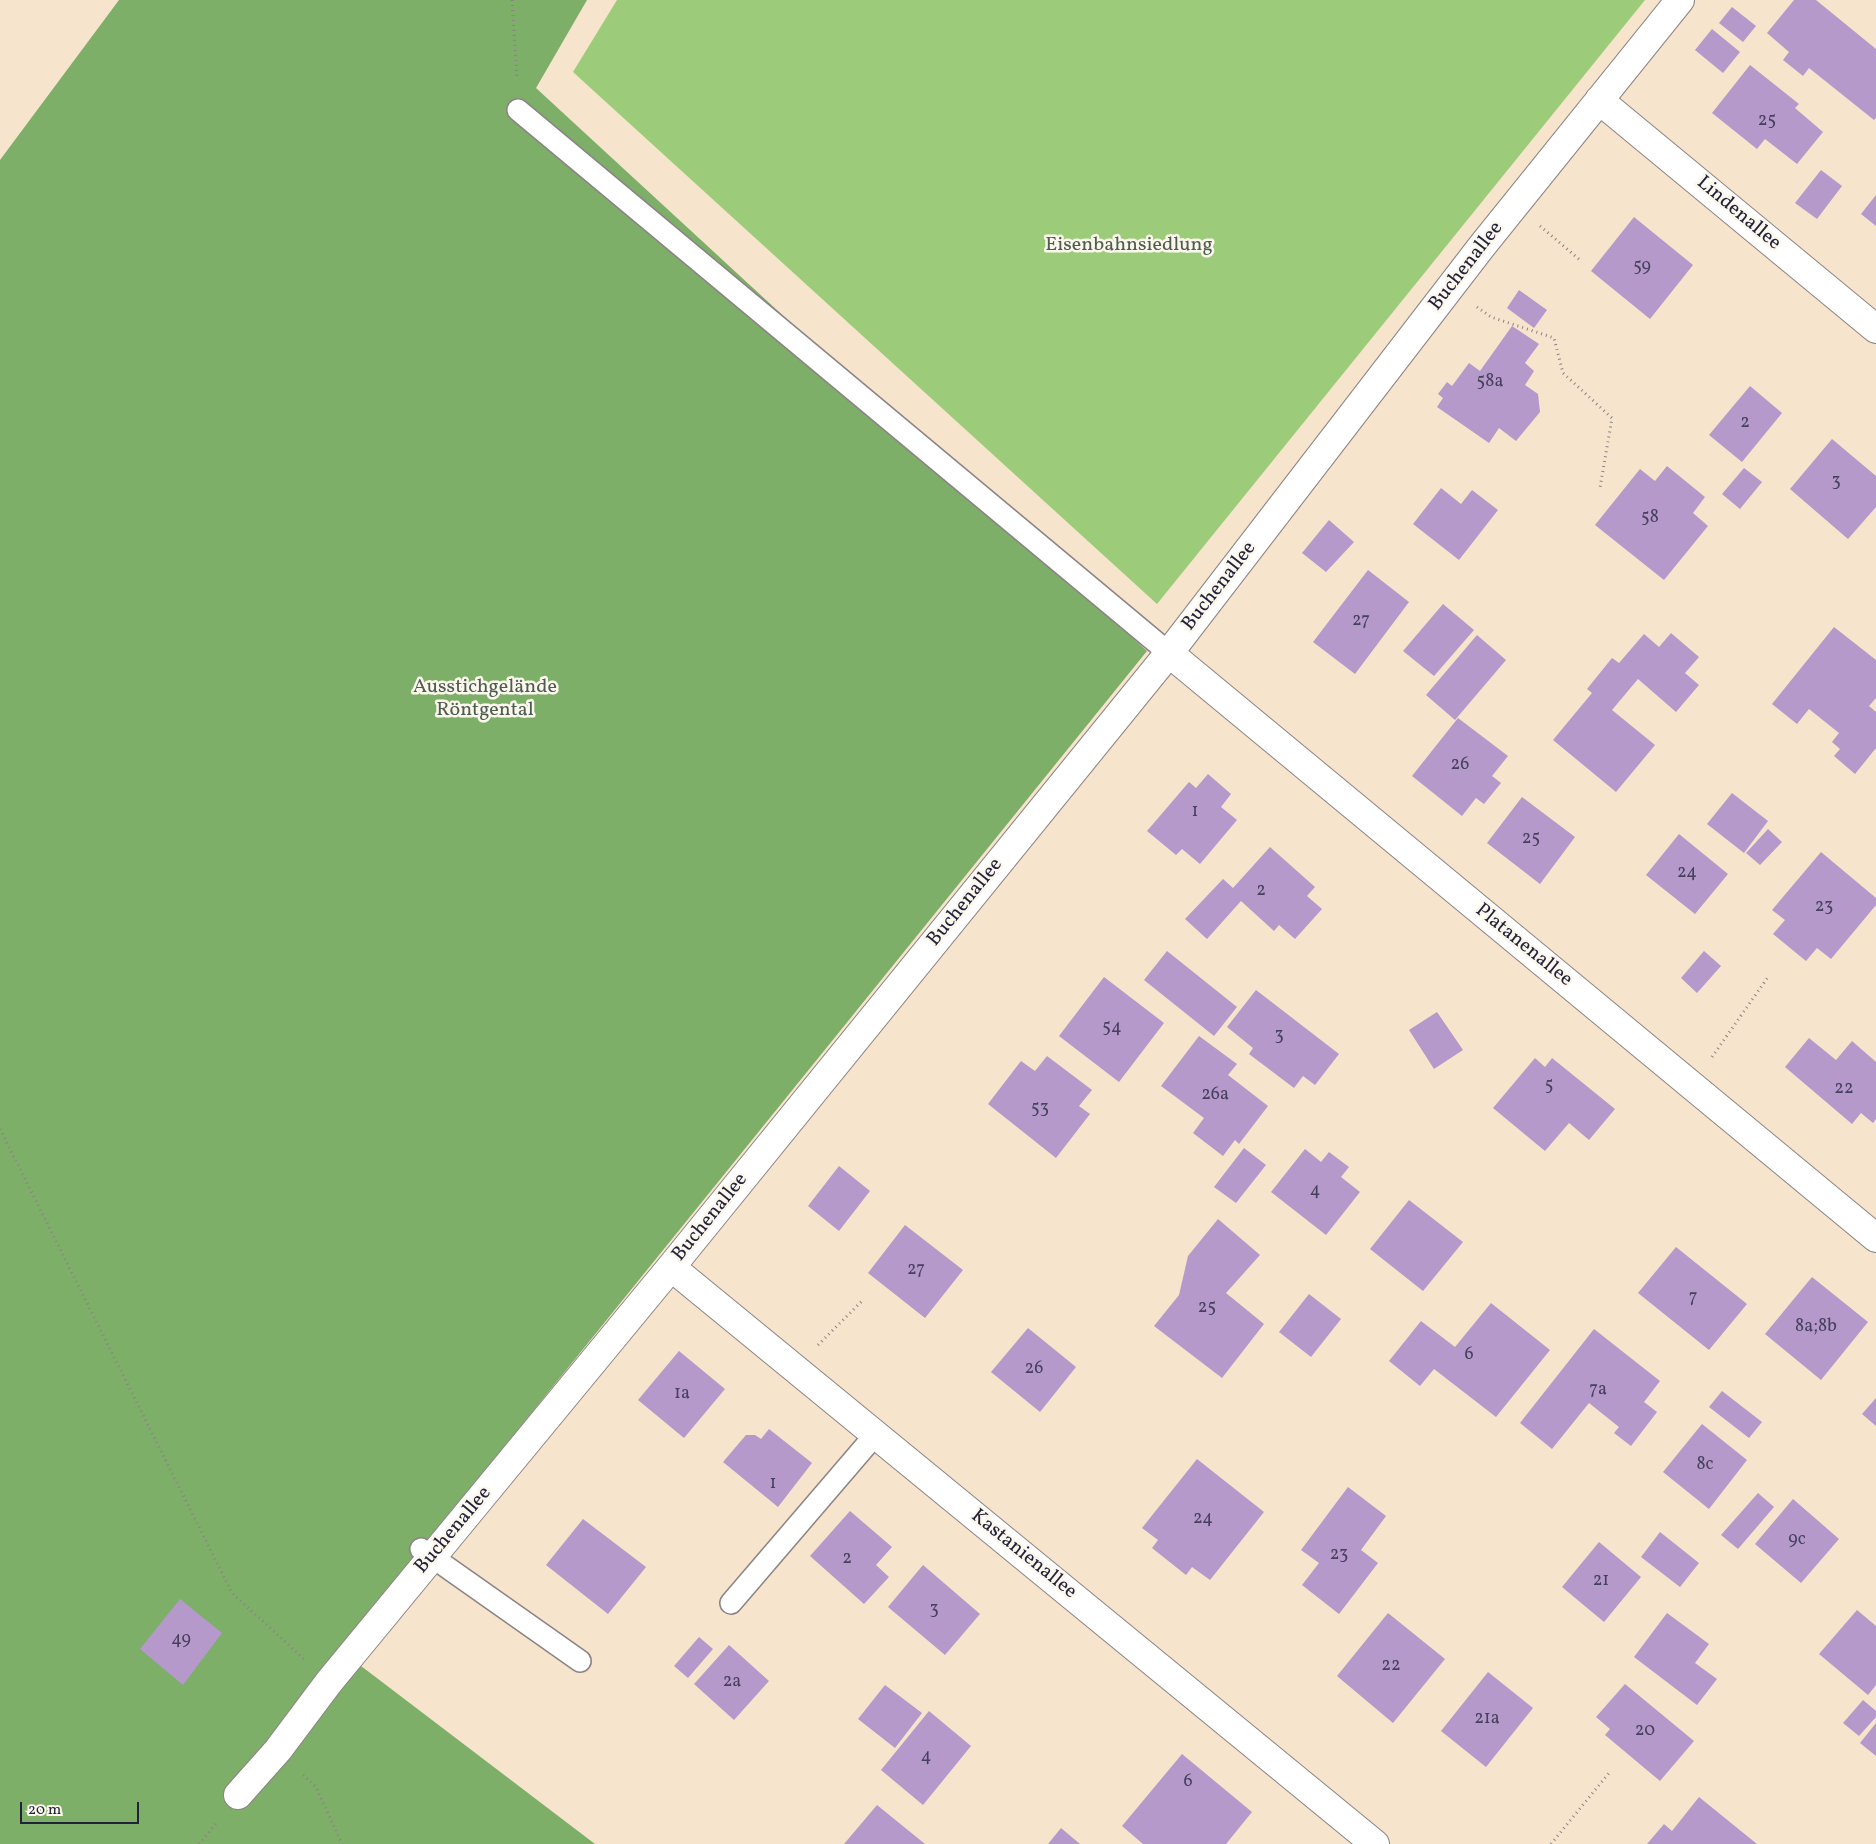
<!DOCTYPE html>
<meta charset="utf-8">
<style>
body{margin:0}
#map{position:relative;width:1876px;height:1844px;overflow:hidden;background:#f6e4cc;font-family:Vollkorn,serif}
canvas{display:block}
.scale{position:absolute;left:20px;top:1802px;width:119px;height:22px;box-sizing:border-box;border:2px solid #22223b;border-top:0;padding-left:6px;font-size:15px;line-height:18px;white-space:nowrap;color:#22223b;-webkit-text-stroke:4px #fbf7ec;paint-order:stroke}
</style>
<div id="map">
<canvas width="1876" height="1844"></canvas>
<div class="scale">20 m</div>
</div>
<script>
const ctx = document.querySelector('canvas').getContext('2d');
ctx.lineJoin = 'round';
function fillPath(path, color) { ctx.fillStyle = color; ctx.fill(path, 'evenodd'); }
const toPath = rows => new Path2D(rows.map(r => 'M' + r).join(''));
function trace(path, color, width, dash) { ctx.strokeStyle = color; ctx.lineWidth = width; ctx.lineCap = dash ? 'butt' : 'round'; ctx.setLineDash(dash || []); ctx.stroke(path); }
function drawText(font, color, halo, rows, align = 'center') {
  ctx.font = font + ' Vollkorn,serif'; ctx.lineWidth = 5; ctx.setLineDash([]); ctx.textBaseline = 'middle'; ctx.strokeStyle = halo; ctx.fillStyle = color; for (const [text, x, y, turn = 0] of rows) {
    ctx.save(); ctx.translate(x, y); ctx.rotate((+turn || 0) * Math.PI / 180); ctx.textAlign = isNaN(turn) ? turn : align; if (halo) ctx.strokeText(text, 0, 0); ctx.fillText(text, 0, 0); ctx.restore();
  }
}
const green = toPath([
 [617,0,1645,0,1157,604,573,72]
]);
const forest = toPath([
 [119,0,587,0,536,88,1147,651,340,1650,595,1844,0,1844,0,160]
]);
const building = toPath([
 [1794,0,1816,0,1876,49,1876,118,1874,120,1809,68,1803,76,1783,60,1789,52,1767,33],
 [1732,7,1756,26,1743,42,1719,23],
 [1712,29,1740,52,1723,73,1695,50],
 [1750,65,1799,104,1795,108,1823,132,1797,164,1765,139,1757,149,1712,113],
 [1821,170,1842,186,1817,219,1795,203],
 [1876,195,1876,226,1861,214],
 [1634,217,1693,265,1650,319,1591,271],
 [1519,290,1547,310,1534,328,1507,308],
 [1512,326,1539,344,1525,363,1534,371,1525,385,1538,394,1540,412,1516,441,1499,428,1489,443,1437,407,1443,398,1438,394,1447,382,1452,386,1469,363,1480,371],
 [1750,386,1782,413,1742,462,1709,435],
 [1832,439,1876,476,1876,507,1848,539,1790,489],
 [1667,466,1705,497,1693,513,1708,526,1664,580,1595,525,1640,469,1655,481],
 [1744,468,1762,482,1740,509,1722,494],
 [1441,488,1461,504,1472,490,1498,510,1459,560,1413,524],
 [1329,520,1354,542,1326,572,1302,553],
 [1368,570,1409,602,1355,674,1313,642],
 [1443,604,1474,630,1434,676,1403,651],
 [1834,627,1876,660,1876,698,1869,706,1876,712,1876,748,1855,774,1834,756,1840,749,1832,742,1839,733,1809,709,1797,724,1772,704],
 [1671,633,1699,657,1685,673,1699,685,1676,712,1638,679,1612,710,1655,745,1616,792,1553,740,1592,693,1587,689,1612,658,1619,663,1644,634,1659,647],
 [1477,635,1506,660,1455,720,1426,695],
 [1458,718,1508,756,1492,776,1501,783,1484,804,1476,798,1462,816,1412,776],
 [1208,774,1231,794,1221,807,1237,820,1200,864,1182,849,1176,855,1147,831,1189,782,1196,788],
 [1732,793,1768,821,1744,853,1707,824],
 [1522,797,1575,837,1540,884,1487,843],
 [1768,829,1782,842,1760,865,1746,853],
 [1679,834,1728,874,1695,914,1646,875],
 [1270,847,1315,887,1307,896,1322,909,1295,939,1279,925,1274,931,1241,901,1207,939,1185,919,1223,879,1233,888],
 [1821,852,1876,898,1876,905,1831,959,1817,948,1806,961,1773,934,1785,920,1772,910],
 [1167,951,1237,1007,1214,1036,1144,980],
 [1704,951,1721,966,1697,993,1681,978],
 [1104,977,1164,1023,1119,1082,1059,1036],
 [1256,990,1339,1054,1315,1085,1303,1076,1294,1088,1249,1054,1253,1048,1227,1027],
 [1437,1012,1463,1050,1434,1069,1409,1030],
 [1199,1036,1237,1064,1228,1075,1268,1106,1239,1144,1235,1140,1223,1156,1193,1133,1204,1118,1161,1086],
 [1809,1038,1836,1060,1852,1041,1876,1062,1876,1119,1873,1123,1861,1113,1852,1124,1785,1067],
 [1047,1056,1092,1090,1079,1106,1090,1114,1056,1158,988,1104,1021,1061,1035,1071],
 [1535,1058,1545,1067,1552,1058,1615,1109,1589,1140,1569,1123,1545,1151,1493,1108],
 [1244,1148,1266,1165,1236,1203,1214,1187],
 [1305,1149,1321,1162,1329,1152,1349,1167,1341,1177,1360,1192,1326,1235,1271,1192],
 [839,1166,870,1191,839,1231,808,1206],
 [1409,1200,1463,1242,1423,1291,1370,1249],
 [1218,1219,1260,1255,1226,1293,1264,1324,1222,1378,1154,1326,1179,1295,1188,1256],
 [905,1225,963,1270,925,1318,868,1273],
 [1676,1247,1747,1304,1709,1350,1638,1293],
 [1812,1277,1868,1322,1821,1380,1765,1334],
 [1309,1294,1341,1319,1311,1357,1279,1332],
 [1491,1303,1550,1350,1496,1417,1434,1369,1420,1386,1389,1361,1421,1321,1455,1347],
 [1028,1328,1076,1367,1040,1412,991,1372],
 [1594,1329,1660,1381,1644,1402,1657,1412,1631,1446,1614,1433,1619,1427,1589,1403,1552,1449,1520,1423],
 [679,1351,725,1389,684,1438,638,1400],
 [1722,1391,1762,1422,1749,1438,1709,1407],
 [1876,1398,1876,1426,1862,1414],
 [1702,1424,1747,1460,1709,1509,1663,1472],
 [769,1429,812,1463,778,1507,723,1462,746,1435,755,1435,761,1439],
 [1197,1459,1264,1512,1210,1580,1192,1567,1186,1575,1152,1548,1158,1540,1142,1528],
 [1348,1487,1386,1516,1361,1550,1378,1563,1339,1614,1302,1585,1319,1563,1301,1550],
 [1758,1493,1774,1507,1738,1549,1721,1535],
 [1793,1499,1839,1539,1801,1583,1755,1544],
 [850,1511,892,1547,876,1565,889,1577,864,1604,810,1556],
 [583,1519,646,1567,608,1614,546,1565],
 [1660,1532,1699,1563,1680,1587,1641,1557],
 [1599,1542,1641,1577,1604,1622,1562,1587],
 [923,1565,980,1614,945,1655,888,1607],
 [180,1599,222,1633,183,1685,140,1649],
 [1857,1610,1876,1626,1876,1685,1868,1695,1819,1654],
 [1388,1613,1445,1659,1393,1723,1337,1676],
 [1667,1613,1709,1644,1695,1663,1717,1679,1697,1705,1634,1657],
 [699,1637,713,1649,688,1678,674,1666],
 [729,1645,769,1681,734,1720,694,1684],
 [1488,1672,1533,1708,1486,1767,1441,1731],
 [1625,1684,1694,1741,1660,1781,1605,1735,1610,1729,1596,1717],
 [885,1685,922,1713,895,1748,858,1719],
 [1863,1700,1876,1711,1876,1717,1859,1736,1843,1723],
 [929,1711,971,1746,923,1805,881,1770],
 [1876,1723,1876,1756,1860,1743],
 [1182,1754,1252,1812,1226,1844,1143,1844,1122,1826],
 [1699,1797,1757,1844,1647,1844,1664,1824,1672,1831],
 [877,1805,925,1844,844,1844],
 [1061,1828,1080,1844,1048,1844]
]);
const path = toPath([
 [512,0,517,79],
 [1540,226,1580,260],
 [1477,307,1491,317,1554,338,1563,373,1612,418,1600,488],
 [1712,1057,1768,977],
 [0,1129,232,1593,304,1659],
 [818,1345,864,1299],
 [303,1775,316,1787,342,1844],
 [199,1844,218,1821],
 [1551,1844,1609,1773]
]);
const lane = toPath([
 [518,110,1169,653],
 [421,1549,580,1661],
 [731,1603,875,1435]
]);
const street = toPath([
 [1599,100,1876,329],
 [1169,653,1876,1238],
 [671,1267,1375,1844],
 [238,1795,278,1750,329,1682,671,1267,1169,653,1482,246,1680,0]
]);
const numberNames = [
 ["25",1767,122],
 ["59",1642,268],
 ["58a",1490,383],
 ["2",1745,424],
 ["3",1836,483],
 ["58",1650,519],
 ["27",1361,622],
 ["26",1460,766],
 ["1",1195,813],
 ["25",1531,840],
 ["24",1687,874],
 ["2",1261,892],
 ["23",1824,908],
 ["54",1112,1029],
 ["3",1279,1037],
 ["5",1549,1087],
 ["22",1844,1090],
 ["26a",1215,1096],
 ["53",1040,1110],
 ["4",1315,1192],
 ["27",916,1271],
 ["7",1693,1299],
 ["25",1207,1309],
 ["8a;8b",1816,1328],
 ["6",1469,1356],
 ["26",1034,1370],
 ["7a",1598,1391],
 ["1a",682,1395],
 ["8c",1705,1466],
 ["1",773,1485],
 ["24",1203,1520],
 ["9c",1797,1541],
 ["23",1339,1556],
 ["2",847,1560],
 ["21",1601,1582],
 ["3",934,1611],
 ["49",181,1641],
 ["22",1391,1667],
 ["2a",732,1683],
 ["21a",1487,1720],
 ["20",1645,1732],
 ["4",926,1758],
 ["6",1188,1783]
];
const streetNames = [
 ["Lindenallee",1738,214,40],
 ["Buchenallee",1467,267,-52],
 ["Buchenallee",1220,587,-52],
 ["Buchenallee",966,903,-51],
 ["Platanenallee",1523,946,39],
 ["Buchenallee",711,1218,-51],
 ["Buchenallee",454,1531,-50],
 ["Kastanienallee",1023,1555,39]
];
const parkNames = [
 ["Eisenbahnsiedlung",1129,246],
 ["Ausstichgelände",485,688],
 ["Röntgental",485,711]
];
fillPath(green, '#9ccb79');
fillPath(forest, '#7daf69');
fillPath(building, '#b599ca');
trace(lane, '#8c8384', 24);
trace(street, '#8c8384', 30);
trace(path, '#8c8384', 3, [1, 4]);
trace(lane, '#fff', 21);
trace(street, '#fff', 28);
drawText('18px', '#47405f', null, numberNames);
drawText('20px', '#22223b', '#fbf7ec', streetNames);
drawText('20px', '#4d5d51', '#fbf7ec', parkNames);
</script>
